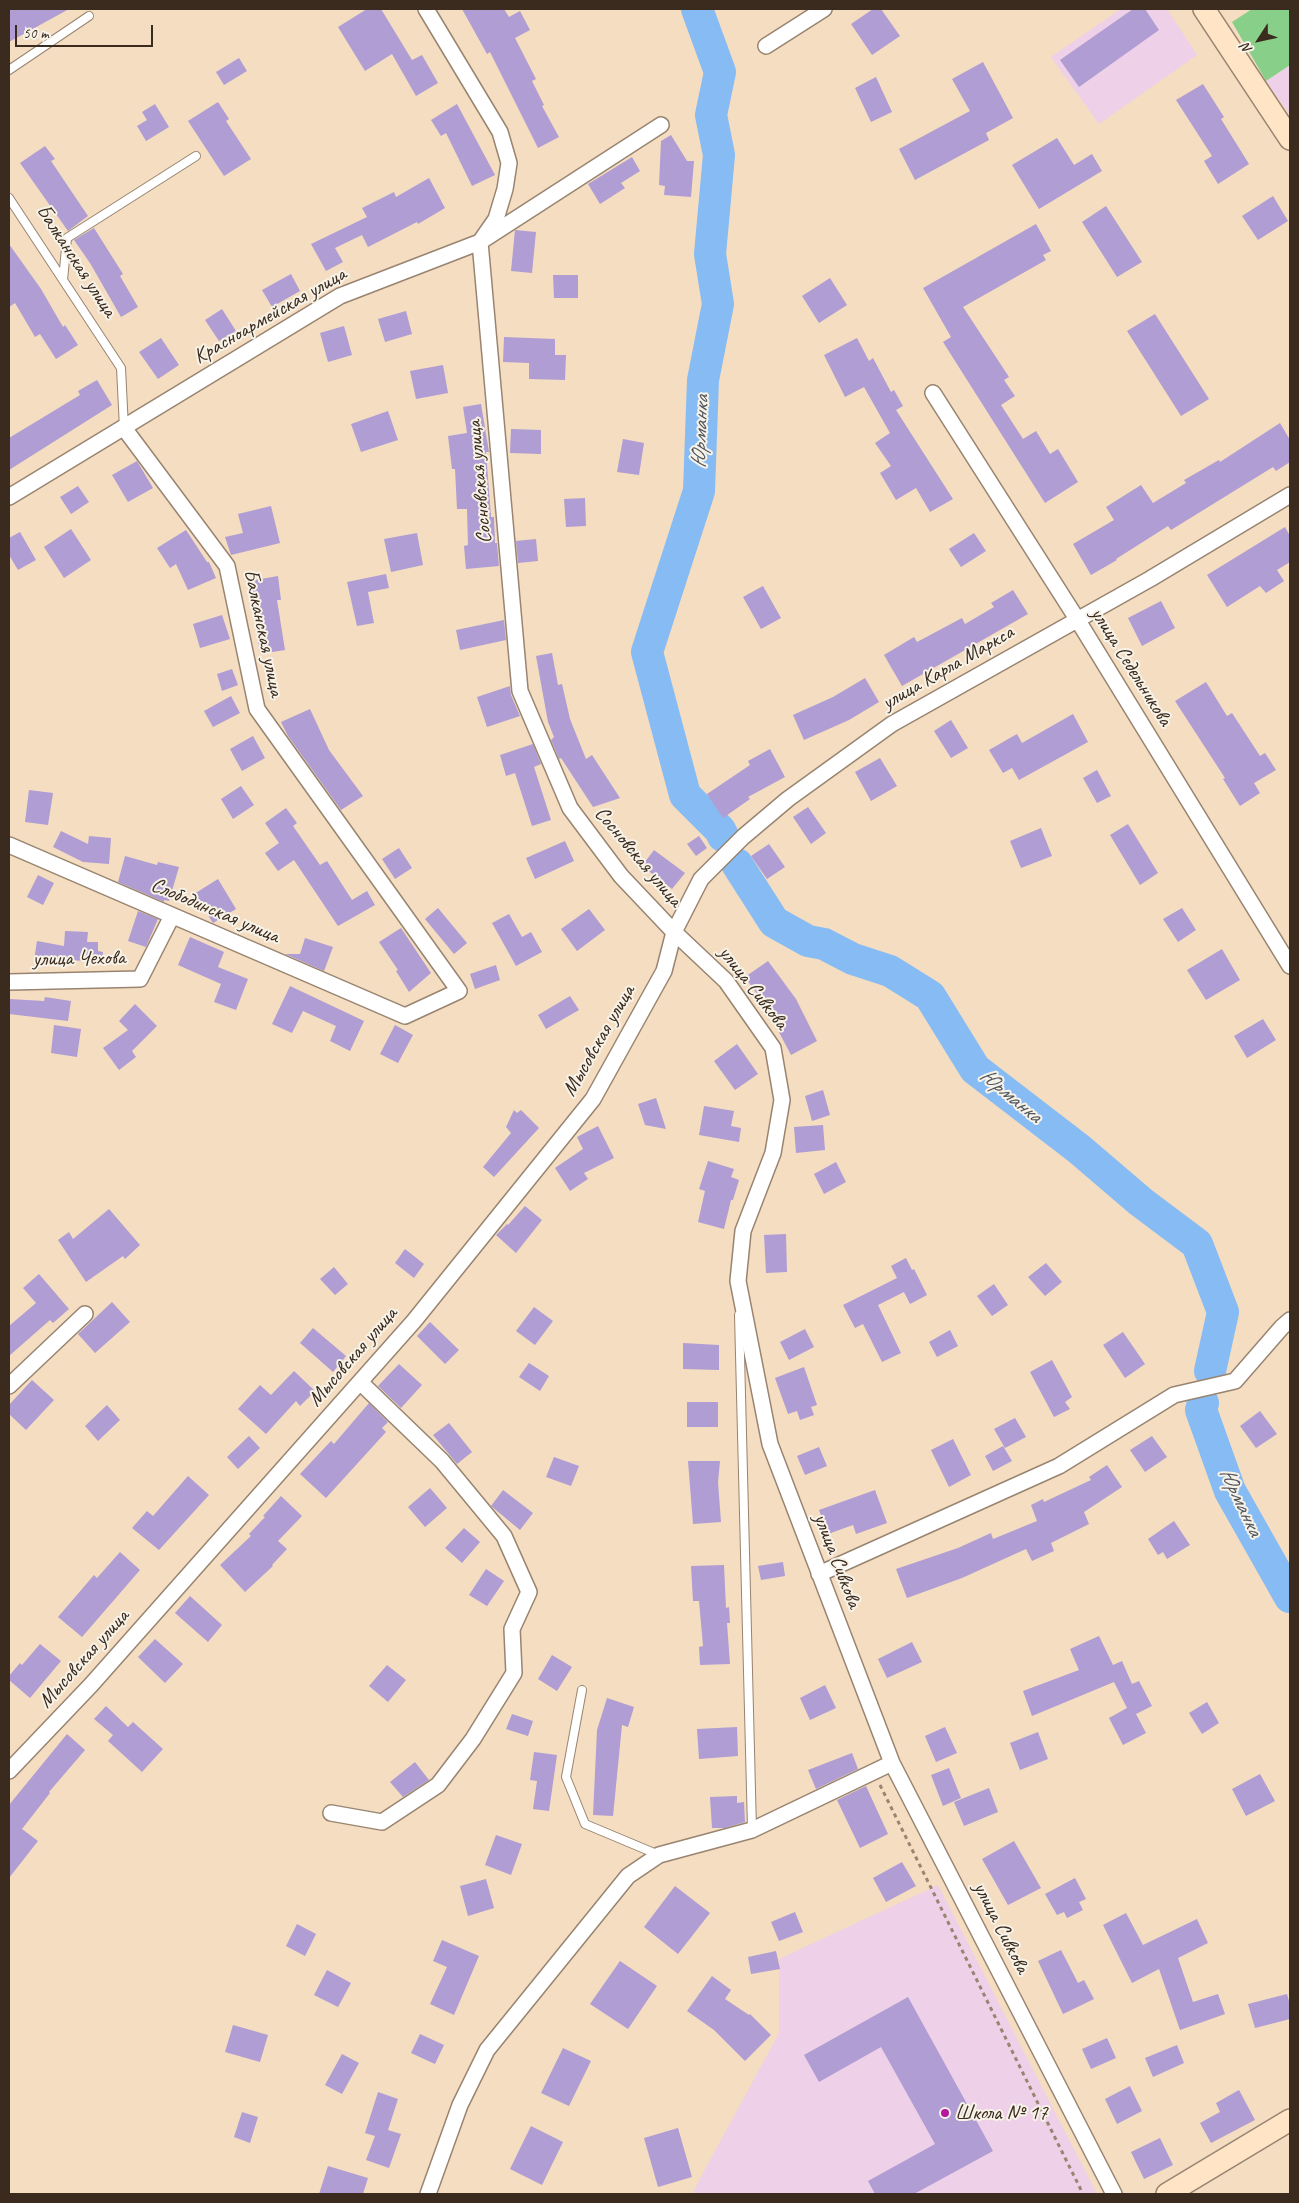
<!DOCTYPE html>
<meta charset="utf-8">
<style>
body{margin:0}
#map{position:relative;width:1299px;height:2203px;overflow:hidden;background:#f4ddc1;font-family:Caveat,sans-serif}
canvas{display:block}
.frame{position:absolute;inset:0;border:10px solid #3b2a1e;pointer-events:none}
.north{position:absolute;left:1234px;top:15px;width:50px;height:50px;-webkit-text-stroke:4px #f7f3e8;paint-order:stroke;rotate:235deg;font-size:14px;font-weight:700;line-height:20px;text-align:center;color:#3b2a1e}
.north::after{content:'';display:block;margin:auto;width:18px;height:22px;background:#3b2a1e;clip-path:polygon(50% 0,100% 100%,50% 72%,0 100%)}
.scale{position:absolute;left:15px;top:25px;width:138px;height:22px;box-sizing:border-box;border:2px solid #3b2a1e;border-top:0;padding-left:6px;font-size:15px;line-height:18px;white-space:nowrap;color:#3b2a1e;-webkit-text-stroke:4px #f7f3e8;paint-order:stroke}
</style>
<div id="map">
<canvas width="1299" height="2203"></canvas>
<div class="frame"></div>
<div class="north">N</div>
<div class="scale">50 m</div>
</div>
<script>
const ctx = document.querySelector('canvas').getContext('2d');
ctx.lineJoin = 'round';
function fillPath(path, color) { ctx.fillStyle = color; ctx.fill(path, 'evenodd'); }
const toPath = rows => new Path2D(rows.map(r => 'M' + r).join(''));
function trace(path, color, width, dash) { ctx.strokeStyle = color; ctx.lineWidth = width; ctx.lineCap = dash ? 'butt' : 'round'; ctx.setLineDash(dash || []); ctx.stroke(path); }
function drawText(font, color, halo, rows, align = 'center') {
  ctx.font = font + ' Caveat,sans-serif'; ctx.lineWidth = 4; ctx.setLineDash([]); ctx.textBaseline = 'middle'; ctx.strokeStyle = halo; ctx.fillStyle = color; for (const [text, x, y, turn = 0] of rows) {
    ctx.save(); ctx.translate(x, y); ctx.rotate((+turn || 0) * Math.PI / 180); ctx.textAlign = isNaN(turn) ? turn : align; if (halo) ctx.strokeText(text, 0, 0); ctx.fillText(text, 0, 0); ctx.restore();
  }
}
const built = toPath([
 [1121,9,1167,9,1197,55,1099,124,1051,57],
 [1290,65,1290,115,1266,81],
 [938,1885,1097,2194,695,2194,694,2190,779,2033,779,1959]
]);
const green = toPath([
 [1252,9,1290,9,1290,65,1266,81,1232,22]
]);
const river = toPath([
 [697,9,720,72,711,115,719,155,710,254,718,304,703,380,699,491,647,652,685,795,720,830,723,836],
 [737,864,774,922,808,941,824,944,853,959,890,971,930,996,975,1069,1079,1149,1141,1202,1197,1244,1223,1312,1210,1371],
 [1203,1403,1201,1410,1230,1491,1290,1597]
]);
const building = toPath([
 [9,9,69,9,9,42],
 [367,9,381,9,412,60,422,55,438,83,416,96,392,54,365,71,338,27],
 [462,9,504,9,509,17,520,11,530,30,515,38,536,79,532,81,544,105,542,106,559,137,538,148,490,52,487,54],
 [873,9,881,9,900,36,872,55,851,24],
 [1133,9,1145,9,1159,30,1079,87,1060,60],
 [239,58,247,71,224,85,216,72],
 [983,62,1013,118,986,133,989,140,915,180,899,149,970,111,952,79],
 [876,77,892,112,871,122,855,88],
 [1203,84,1224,117,1221,119,1249,164,1218,184,1204,161,1212,156,1176,100],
 [218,102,229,119,226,121,251,159,224,176,188,121],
 [155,104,169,127,146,141,137,126,147,120,142,112],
 [457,104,495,175,472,186,446,133,441,136,431,120],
 [671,135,687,161,694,161,691,197,664,195,665,186,659,185,661,141],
 [1057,138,1074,165,1092,154,1102,171,1039,209,1012,165],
 [45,146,55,159,51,161,88,216,68,231,20,163],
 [632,157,640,171,621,183,625,188,600,204,588,184],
 [429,178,445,208,418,224,417,222,368,247,362,235,335,248,343,262,326,271,311,244,367,217,362,208,394,192,396,197],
 [1273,196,1288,221,1258,240,1242,216],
 [1106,206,1142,262,1117,277,1082,222],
 [1036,224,1051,251,1043,255,1046,260,963,307,1009,377,1004,380,1015,396,1001,405,1023,439,1036,431,1050,454,1058,449,1078,482,1045,503,943,342,951,337,923,288],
 [94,228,123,274,120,276,138,307,121,317,90,263,74,240],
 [515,230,536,232,532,273,511,271],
 [9,244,41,289,63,327,65,325,78,345,56,359,40,334,35,337,15,303,9,307],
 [291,274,300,291,272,307,262,290],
 [553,275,578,275,578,298,554,298],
 [830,278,847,305,819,323,802,296],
 [222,309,236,331,219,341,205,320],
 [406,311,412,334,385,342,378,319],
 [1155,314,1209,399,1181,416,1127,331],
 [344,326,352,355,328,362,320,333],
 [504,337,555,339,555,355,566,355,565,380,529,379,529,363,503,362],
 [161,338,179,365,158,379,139,352],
 [857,338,869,361,873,358,891,392,894,390,903,406,896,410,953,499,930,512,916,488,896,500,880,473,891,466,875,443,890,433,864,387,845,397,824,355],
 [443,365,448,393,416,399,410,371],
 [97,380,112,405,9,470,9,438,80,395,78,391],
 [481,404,489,452,486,452,491,517,494,517,495,543,497,543,499,566,466,569,464,546,468,545,467,509,457,509,455,469,452,469,448,436,467,433,463,407],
 [388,411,398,440,361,452,351,424],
 [1280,423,1290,440,1290,462,1276,471,1273,467,1171,530,1168,526,1116,559,1117,560,1091,575,1073,544,1114,520,1106,507,1141,485,1153,503,1186,483,1184,480,1219,460,1220,462],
 [511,429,541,430,541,454,510,453],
 [623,439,644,443,639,475,617,472],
 [137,461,153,488,128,502,112,475],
 [78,486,89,502,71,514,60,497],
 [585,498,586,526,566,527,564,499],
 [271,506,280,543,231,555,225,537,243,533,238,514],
 [1285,527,1290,536,1290,562,1277,570,1284,581,1266,593,1260,586,1227,607,1207,575],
 [71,529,91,560,64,578,44,547],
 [186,530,207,562,209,562,216,578,188,590,176,564,170,568,157,548],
 [20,532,36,560,18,570,9,555,9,538],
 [417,533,423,565,391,572,384,539],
 [974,533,986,551,961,567,949,549],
 [536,539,538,561,518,563,516,541],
 [386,574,389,588,368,592,374,623,357,626,347,582],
 [278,576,281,600,277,600,285,650,260,654,249,581],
 [763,586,781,618,761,629,743,597],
 [1013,590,1028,614,902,686,884,655,914,637,917,642,962,618,965,624,994,607,991,603],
 [1161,601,1175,628,1142,646,1128,618],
 [222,615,230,639,200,648,193,624],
 [504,620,506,640,460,650,456,630],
 [552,653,558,685,562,684,570,719,586,759,592,755,620,798,593,807,561,758,559,759,551,740,554,737,548,722,536,656],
 [232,669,238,685,222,691,217,674],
 [865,678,879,702,849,720,804,740,793,715,833,697],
 [1206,682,1227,716,1232,713,1260,756,1265,753,1276,770,1254,783,1260,793,1240,806,1223,779,1225,778,1175,701],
 [510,686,511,695,520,716,487,727,477,697],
 [231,696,240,713,213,727,204,711],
 [310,709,329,750,363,796,341,810,288,736,281,722],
 [1073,714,1088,742,1019,780,1012,768,1003,773,989,750,1017,734,1022,743],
 [951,720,968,748,951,758,934,731],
 [253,736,265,758,242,771,230,749],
 [533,744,541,764,534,767,551,820,532,826,515,773,506,776,500,755],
 [770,749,785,777,748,797,750,799,723,818,707,794,750,765,748,761],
 [880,758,897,786,871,801,855,772],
 [1097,770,1111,796,1097,803,1083,778],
 [241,786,254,805,233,819,221,799],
 [29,790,53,793,48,825,25,822],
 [808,807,826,833,811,844,793,817],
 [286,808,297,823,293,826,320,865,327,861,352,900,367,891,375,905,338,926,294,860,278,871,265,853,279,843,265,823],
 [1128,824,1158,873,1140,885,1110,835],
 [1041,828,1052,856,1021,868,1010,841],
 [61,831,88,844,89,836,111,838,109,864,83,862,53,847],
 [699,836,707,848,696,856,687,844],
 [565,841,574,861,535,879,526,858],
 [769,844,785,867,767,879,751,856],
 [399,848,412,868,395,879,382,859],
 [654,850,685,873,672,889,642,866],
 [125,856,157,865,158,862,179,867,169,901,164,900,164,902,118,882],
 [38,875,54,883,43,905,27,897],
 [218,879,236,909,213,923,194,894],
 [438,908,467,943,454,954,425,919],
 [1182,908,1196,930,1178,942,1163,919],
 [589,909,605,930,577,951,561,929],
 [138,911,158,919,146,947,128,941],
 [509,914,522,937,531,932,542,952,516,966,492,923],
 [401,928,431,973,409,992,396,971,398,970,379,942],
 [65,931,88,932,87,942,98,942,98,951,103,952,102,961,51,960,51,963,34,960,37,941,64,946],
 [190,937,224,952,218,967,248,979,236,1010,214,1002,221,984,178,965],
 [305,938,333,947,324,971,285,954,300,954],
 [1222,949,1240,980,1206,1000,1187,970],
 [768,961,796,999,817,1041,791,1055,771,1017,769,1018,759,1003,762,1001,745,977],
 [496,965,500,980,475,989,470,974],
 [290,986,364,1021,350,1051,330,1041,336,1026,303,1011,292,1033,272,1024],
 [570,996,579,1010,546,1029,538,1015],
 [45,997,71,1001,68,1021,9,1014,9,999,44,1001],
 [135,1004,157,1026,132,1051,136,1057,119,1070,103,1048,128,1030,119,1021],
 [1263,1019,1276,1040,1247,1058,1234,1036],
 [54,1025,81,1029,77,1057,51,1053],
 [395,1025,413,1035,398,1063,380,1054],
 [737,1044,758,1074,735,1090,714,1061],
 [823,1090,830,1115,812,1121,805,1096],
 [656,1098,666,1129,645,1125,638,1104],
 [704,1106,734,1111,731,1126,741,1128,739,1142,699,1135],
 [514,1110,517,1113,521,1110,539,1128,494,1177,483,1167,511,1133,506,1127],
 [823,1125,825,1150,796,1153,794,1127],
 [598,1126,614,1158,584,1173,588,1179,570,1191,555,1168,583,1149,577,1137],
 [708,1161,734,1169,731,1177,739,1180,733,1200,731,1200,724,1229,698,1222,705,1191,699,1189],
 [836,1162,846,1182,824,1194,814,1174],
 [525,1206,542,1220,516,1253,496,1235,507,1224,508,1225],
 [109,1209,140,1245,125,1259,123,1256,86,1282,58,1240,69,1232,73,1239],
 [786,1234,787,1272,766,1273,764,1235],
 [405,1249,424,1264,414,1278,395,1263],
 [906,1258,912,1270,914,1269,927,1295,910,1304,904,1292,878,1305,901,1353,882,1362,863,1324,855,1328,843,1305,897,1278,891,1266],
 [1046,1263,1062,1282,1045,1296,1028,1277],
 [334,1267,348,1284,335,1295,320,1279],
 [39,1274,69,1309,53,1323,50,1320,9,1356,9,1326,36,1303,23,1288],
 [994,1284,1008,1305,992,1316,977,1296],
 [112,1302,130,1322,95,1353,78,1334],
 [534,1307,553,1321,535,1345,516,1331],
 [430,1322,459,1350,445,1364,417,1336],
 [313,1328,346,1356,333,1372,300,1343],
 [805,1329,814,1347,789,1360,780,1342],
 [950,1330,958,1346,937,1357,929,1342],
 [1123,1332,1145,1364,1125,1378,1103,1345],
 [683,1343,719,1345,719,1370,683,1369],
 [1052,1360,1072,1397,1065,1402,1070,1409,1054,1417,1030,1372],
 [529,1363,549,1376,540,1391,519,1377],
 [399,1364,422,1385,401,1408,378,1386],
 [804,1367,817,1405,811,1407,814,1415,800,1420,797,1411,788,1414,775,1378],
 [294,1371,315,1391,300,1406,296,1401,266,1434,238,1409,260,1385,271,1395],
 [32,1380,54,1400,26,1430,9,1414,9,1405],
 [687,1402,718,1402,718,1427,687,1427],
 [369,1403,388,1422,382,1428,386,1432,326,1498,300,1474,331,1441,334,1444],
 [107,1405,120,1420,98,1441,85,1426],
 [1260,1411,1277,1434,1256,1448,1240,1426],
 [1015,1418,1026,1437,1005,1448,994,1429],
 [449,1423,472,1452,457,1464,433,1435],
 [249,1436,260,1448,238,1469,227,1457],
 [1152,1436,1167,1457,1145,1472,1130,1450],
 [953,1439,971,1475,949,1487,931,1450],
 [1003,1446,1012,1461,993,1471,985,1456],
 [819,1447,827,1466,805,1475,797,1456],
 [554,1457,579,1466,571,1486,546,1477],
 [688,1461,720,1461,718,1482,721,1522,693,1524],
 [1107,1465,1122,1487,1084,1512,1089,1524,1051,1543,1054,1551,1032,1561,1026,1549,962,1578,907,1598,896,1569,958,1548,991,1533,993,1539,1037,1521,1031,1505,1043,1499,1044,1502,1091,1480,1089,1477],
 [188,1476,209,1495,159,1550,132,1528,147,1511,153,1516],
 [430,1488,447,1508,425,1527,408,1507],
 [503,1490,533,1513,520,1530,491,1506],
 [875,1490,887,1523,856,1534,853,1525,828,1534,819,1510],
 [281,1496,302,1516,278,1541,287,1549,272,1565,273,1566,245,1592,220,1565,251,1536,249,1534,265,1517,263,1516],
 [1174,1521,1190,1545,1167,1559,1163,1552,1158,1555,1148,1539],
 [464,1528,480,1542,462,1563,445,1548],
 [120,1552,140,1570,82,1637,58,1617,94,1575,97,1578],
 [783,1562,785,1576,761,1580,758,1566],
 [724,1565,726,1608,729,1607,730,1623,727,1623,730,1664,700,1665,699,1647,703,1646,699,1601,693,1601,691,1566],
 [486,1569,504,1581,487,1606,469,1595],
 [190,1596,222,1625,208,1642,175,1613],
 [1099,1636,1113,1665,1122,1661,1132,1684,1139,1681,1152,1706,1136,1714,1146,1733,1123,1745,1109,1718,1127,1708,1114,1682,1032,1716,1023,1691,1079,1670,1070,1649],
 [155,1639,183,1664,165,1683,138,1657],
 [912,1642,922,1662,887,1678,878,1659],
 [40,1644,61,1661,30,1698,9,1680,9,1676,20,1663,22,1665],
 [552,1655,572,1667,557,1691,538,1679],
 [387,1665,406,1680,388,1702,369,1686],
 [825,1685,836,1708,810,1720,800,1698],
 [607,1698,634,1707,628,1727,622,1725,613,1816,593,1815,597,1730],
 [1207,1702,1219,1723,1202,1734,1189,1713],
 [106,1706,128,1727,133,1722,163,1749,142,1772,108,1741,113,1735,94,1719],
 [512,1714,533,1721,528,1736,506,1729],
 [737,1727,738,1756,699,1759,697,1729],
 [945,1727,957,1753,936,1762,925,1736],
 [1038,1732,1048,1759,1020,1770,1010,1743],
 [67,1734,85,1750,49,1792,50,1793,22,1829,38,1841,9,1878,9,1805],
 [534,1752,557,1755,549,1811,533,1809,537,1781,530,1780],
 [852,1753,858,1769,816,1789,808,1770],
 [415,1762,429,1780,403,1797,390,1782],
 [949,1768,961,1798,943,1806,931,1775],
 [1260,1774,1275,1801,1246,1816,1232,1789],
 [866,1786,888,1834,860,1848,837,1800],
 [989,1788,998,1812,964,1826,954,1802],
 [737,1796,737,1803,744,1802,745,1822,725,1828,712,1828,710,1797],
 [496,1835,522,1844,511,1875,485,1865],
 [1014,1841,1041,1888,1008,1905,982,1859],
 [902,1862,916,1886,886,1902,873,1878],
 [1075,1878,1086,1899,1079,1902,1083,1910,1067,1918,1064,1912,1057,1915,1045,1894],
 [486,1879,494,1908,468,1916,460,1886],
 [675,1886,710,1913,678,1954,644,1927],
 [795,1912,803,1932,779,1941,771,1922],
 [1126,1913,1143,1945,1197,1919,1208,1943,1178,1958,1193,2002,1218,1994,1225,2014,1180,2030,1159,1969,1132,1983,1103,1925],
 [297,1924,316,1934,305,1956,286,1946],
 [442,1940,479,1956,454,2015,430,2004,447,1967,433,1961],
 [1061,1950,1078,1983,1084,1980,1094,1999,1063,2014,1038,1961],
 [776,1951,780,1969,751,1974,748,1957],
 [620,1961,657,1986,628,2029,590,2004],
 [327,1970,351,1983,338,2007,314,1995],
 [712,1976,731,1990,725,1999,749,2015,750,2014,771,2035,745,2061,714,2030,687,2011],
 [1287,1994,1290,2005,1290,2019,1255,2028,1248,2004],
 [908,1997,993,2151,914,2194,875,2194,868,2181,935,2144,881,2047,819,2082,804,2055],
 [233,2025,268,2035,260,2062,225,2052],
 [420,2034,444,2045,435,2064,411,2053],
 [1107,2038,1116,2058,1091,2069,1082,2049],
 [1177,2045,1184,2063,1153,2077,1145,2058],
 [563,2048,591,2061,569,2106,541,2093],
 [342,2054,359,2063,342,2094,325,2085],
 [1130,2086,1142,2111,1117,2124,1105,2099],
 [1239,2090,1255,2120,1211,2143,1200,2123,1220,2112,1216,2103],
 [378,2092,398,2099,388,2130,401,2134,389,2168,366,2160,375,2136,365,2133],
 [242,2112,258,2117,250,2143,234,2137],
 [531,2126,563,2142,542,2185,510,2169],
 [678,2128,692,2177,658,2187,644,2138],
 [1160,2138,1173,2165,1144,2179,1131,2152],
 [328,2166,368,2178,363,2194,319,2194]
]);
const path = toPath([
 [880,1785,1083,2194]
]);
const lane = toPath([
 [9,70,89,16],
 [9,198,121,368,124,428],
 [63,280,67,238,196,156],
 [739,1315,752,1830],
 [582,1690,566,1777,585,1824,659,1855]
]);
const street = toPath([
 [426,9,500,132,509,163,505,189,496,219,480,242,520,691,570,808,621,876,674,932,726,981,773,1048,782,1100,773,1153,743,1231,738,1281,770,1444,892,1763,1114,2194],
 [766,46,824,9],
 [933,393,1077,619,1290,966],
 [9,497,340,296,480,242,661,125],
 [9,845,405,1016,459,991,257,709,227,566,124,428],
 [9,982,140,979,172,916],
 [9,1386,85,1314],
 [819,1574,1059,1466,1174,1395,1235,1381,1282,1327,1290,1320],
 [9,1771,91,1685,414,1321,593,1099,664,971,674,932,701,879,743,837,788,799,892,724,1150,579,1290,495],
 [331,1813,382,1822,438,1785,473,1739,514,1673,512,1629,529,1592,504,1536,442,1461,360,1382],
 [428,2194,460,2105,487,2050,628,1876,659,1855,752,1830,892,1763]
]);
const secondary = toPath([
 [1204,9,1290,139],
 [1167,2194,1290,2120]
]);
const markers = [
 [945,2113,5,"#b5179e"]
];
const streetNames = [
 ["Балканская улица",76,261,57],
 ["Красноармейская улица",270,316,-30],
 ["Сосновская улица",480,482,-95],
 ["Балканская улица",263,633,78],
 ["улица Седельникова",1131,667,58],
 ["улица Карла Маркса",948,668,-30],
 ["Сосновская улица",638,857,50],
 ["Слободинская улица",215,911,23],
 ["улица Чехова",79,959,-1],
 ["улица Сивкова",753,988,52],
 ["Мысовская улица",599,1041,-60],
 ["Мысовская улица",353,1357,-49],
 ["улица Сивкова",837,1561,69],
 ["Мысовская улица",84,1659,-48],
 ["улица Сивкова",1001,1928,63]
];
const poiNames = [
 ["Школа № 17",955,2113]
];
const waterNames = [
 ["Юрманка",701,432,-88],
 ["Юрманка",1010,1096,39],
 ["Юрманка",1240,1502,64]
];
fillPath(built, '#eed0e8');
fillPath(green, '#88cf8a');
trace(river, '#86bbf4', 32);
fillPath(building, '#af9dd3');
trace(lane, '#988470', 10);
trace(street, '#988470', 18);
trace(secondary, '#988470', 24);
trace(path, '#988470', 3, [4, 4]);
trace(lane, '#fff', 8);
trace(street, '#fff', 15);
trace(secondary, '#ffe4c6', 21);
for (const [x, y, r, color] of markers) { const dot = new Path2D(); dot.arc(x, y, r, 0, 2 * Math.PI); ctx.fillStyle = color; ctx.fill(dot); trace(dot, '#f7f3e8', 2); }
drawText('21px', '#3b2a1e', '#f7f3e8', streetNames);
drawText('21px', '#3b2a1e', '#f7f3e8', poiNames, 'left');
drawText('italic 22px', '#52565e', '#f7f3e8', waterNames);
</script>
